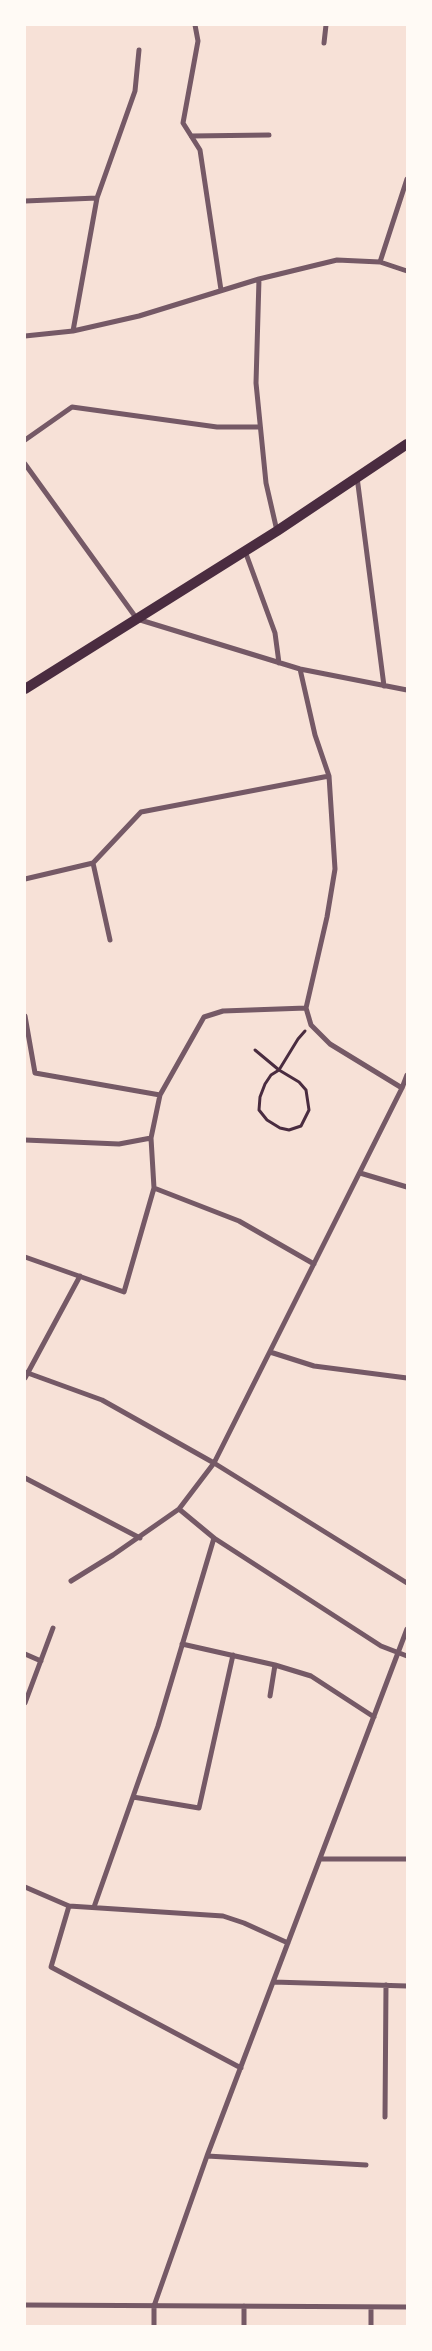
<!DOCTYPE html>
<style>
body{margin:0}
#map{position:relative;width:432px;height:2351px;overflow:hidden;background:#f7e1d7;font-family:Georgia,serif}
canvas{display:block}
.frame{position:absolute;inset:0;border:26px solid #fffaf5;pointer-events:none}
</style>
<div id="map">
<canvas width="432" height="2351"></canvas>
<div class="frame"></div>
</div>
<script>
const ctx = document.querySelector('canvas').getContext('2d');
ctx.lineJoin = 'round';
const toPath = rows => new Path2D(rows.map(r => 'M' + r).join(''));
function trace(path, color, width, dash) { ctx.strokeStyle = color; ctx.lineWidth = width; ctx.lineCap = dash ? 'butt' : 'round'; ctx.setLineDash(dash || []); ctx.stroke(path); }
const path = toPath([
 [255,1050,279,1070,299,1082,306,1090,309,1110,301,1126,289,1130,280,1128,267,1120,259,1110,260,1097,265,1084,271,1075,279,1070,298,1039,305,1031]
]);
const minor = toPath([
 [195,25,198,41,183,123,200,150,221,290],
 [324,43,326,25],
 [191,136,269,135],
 [25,201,97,198],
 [380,262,407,179],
 [259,279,256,383,266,483,277,531],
 [73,331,97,198,135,91,139,50],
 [25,336,73,331,139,316,259,279,337,260,380,262,407,271],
 [25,440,72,407,217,427,260,427],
 [25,464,137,619,300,669,407,690],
 [357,477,384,686],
 [245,551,275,633,279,663],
 [93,863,110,940],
 [25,879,93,863,141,812,329,776],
 [25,1016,35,1073,160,1095],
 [402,1088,407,1075],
 [25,1140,119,1144,151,1138],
 [360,1173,407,1187],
 [154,1188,239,1221,314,1264],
 [25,1257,124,1292,154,1188,151,1138,160,1095,204,1017,223,1011,306,1008],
 [270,1352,314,1366,407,1378],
 [25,1372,102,1400,214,1463,407,1583],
 [25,1378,80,1276],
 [25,1478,140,1538],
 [179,1509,214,1538,381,1646,407,1656],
 [71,1581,113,1555,179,1509,214,1463,402,1088,330,1044,311,1025,306,1008,327,917,335,869,329,776,315,735,300,669],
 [182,1644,275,1665,311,1676,374,1717],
 [25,1654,41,1661],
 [270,1696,275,1665],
 [25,1703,53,1628],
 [133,1797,199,1808,233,1655],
 [320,1859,407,1859],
 [25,1887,69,1906,223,1916,244,1923,288,1943],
 [69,1906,51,1967,241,2068],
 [94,1907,158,1726,214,1538],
 [273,1982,407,1986],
 [385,2117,386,1985],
 [207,2156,366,2165],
 [25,2305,407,2307],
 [371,2307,371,2326],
 [154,2326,154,2306,207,2156,407,1629],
 [244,2326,244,2306]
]);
const secondary = toPath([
 [25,689,277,531,407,444]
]);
trace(path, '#4a2c40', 3);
trace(minor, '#755966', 5);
trace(secondary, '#4a2c40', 10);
</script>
